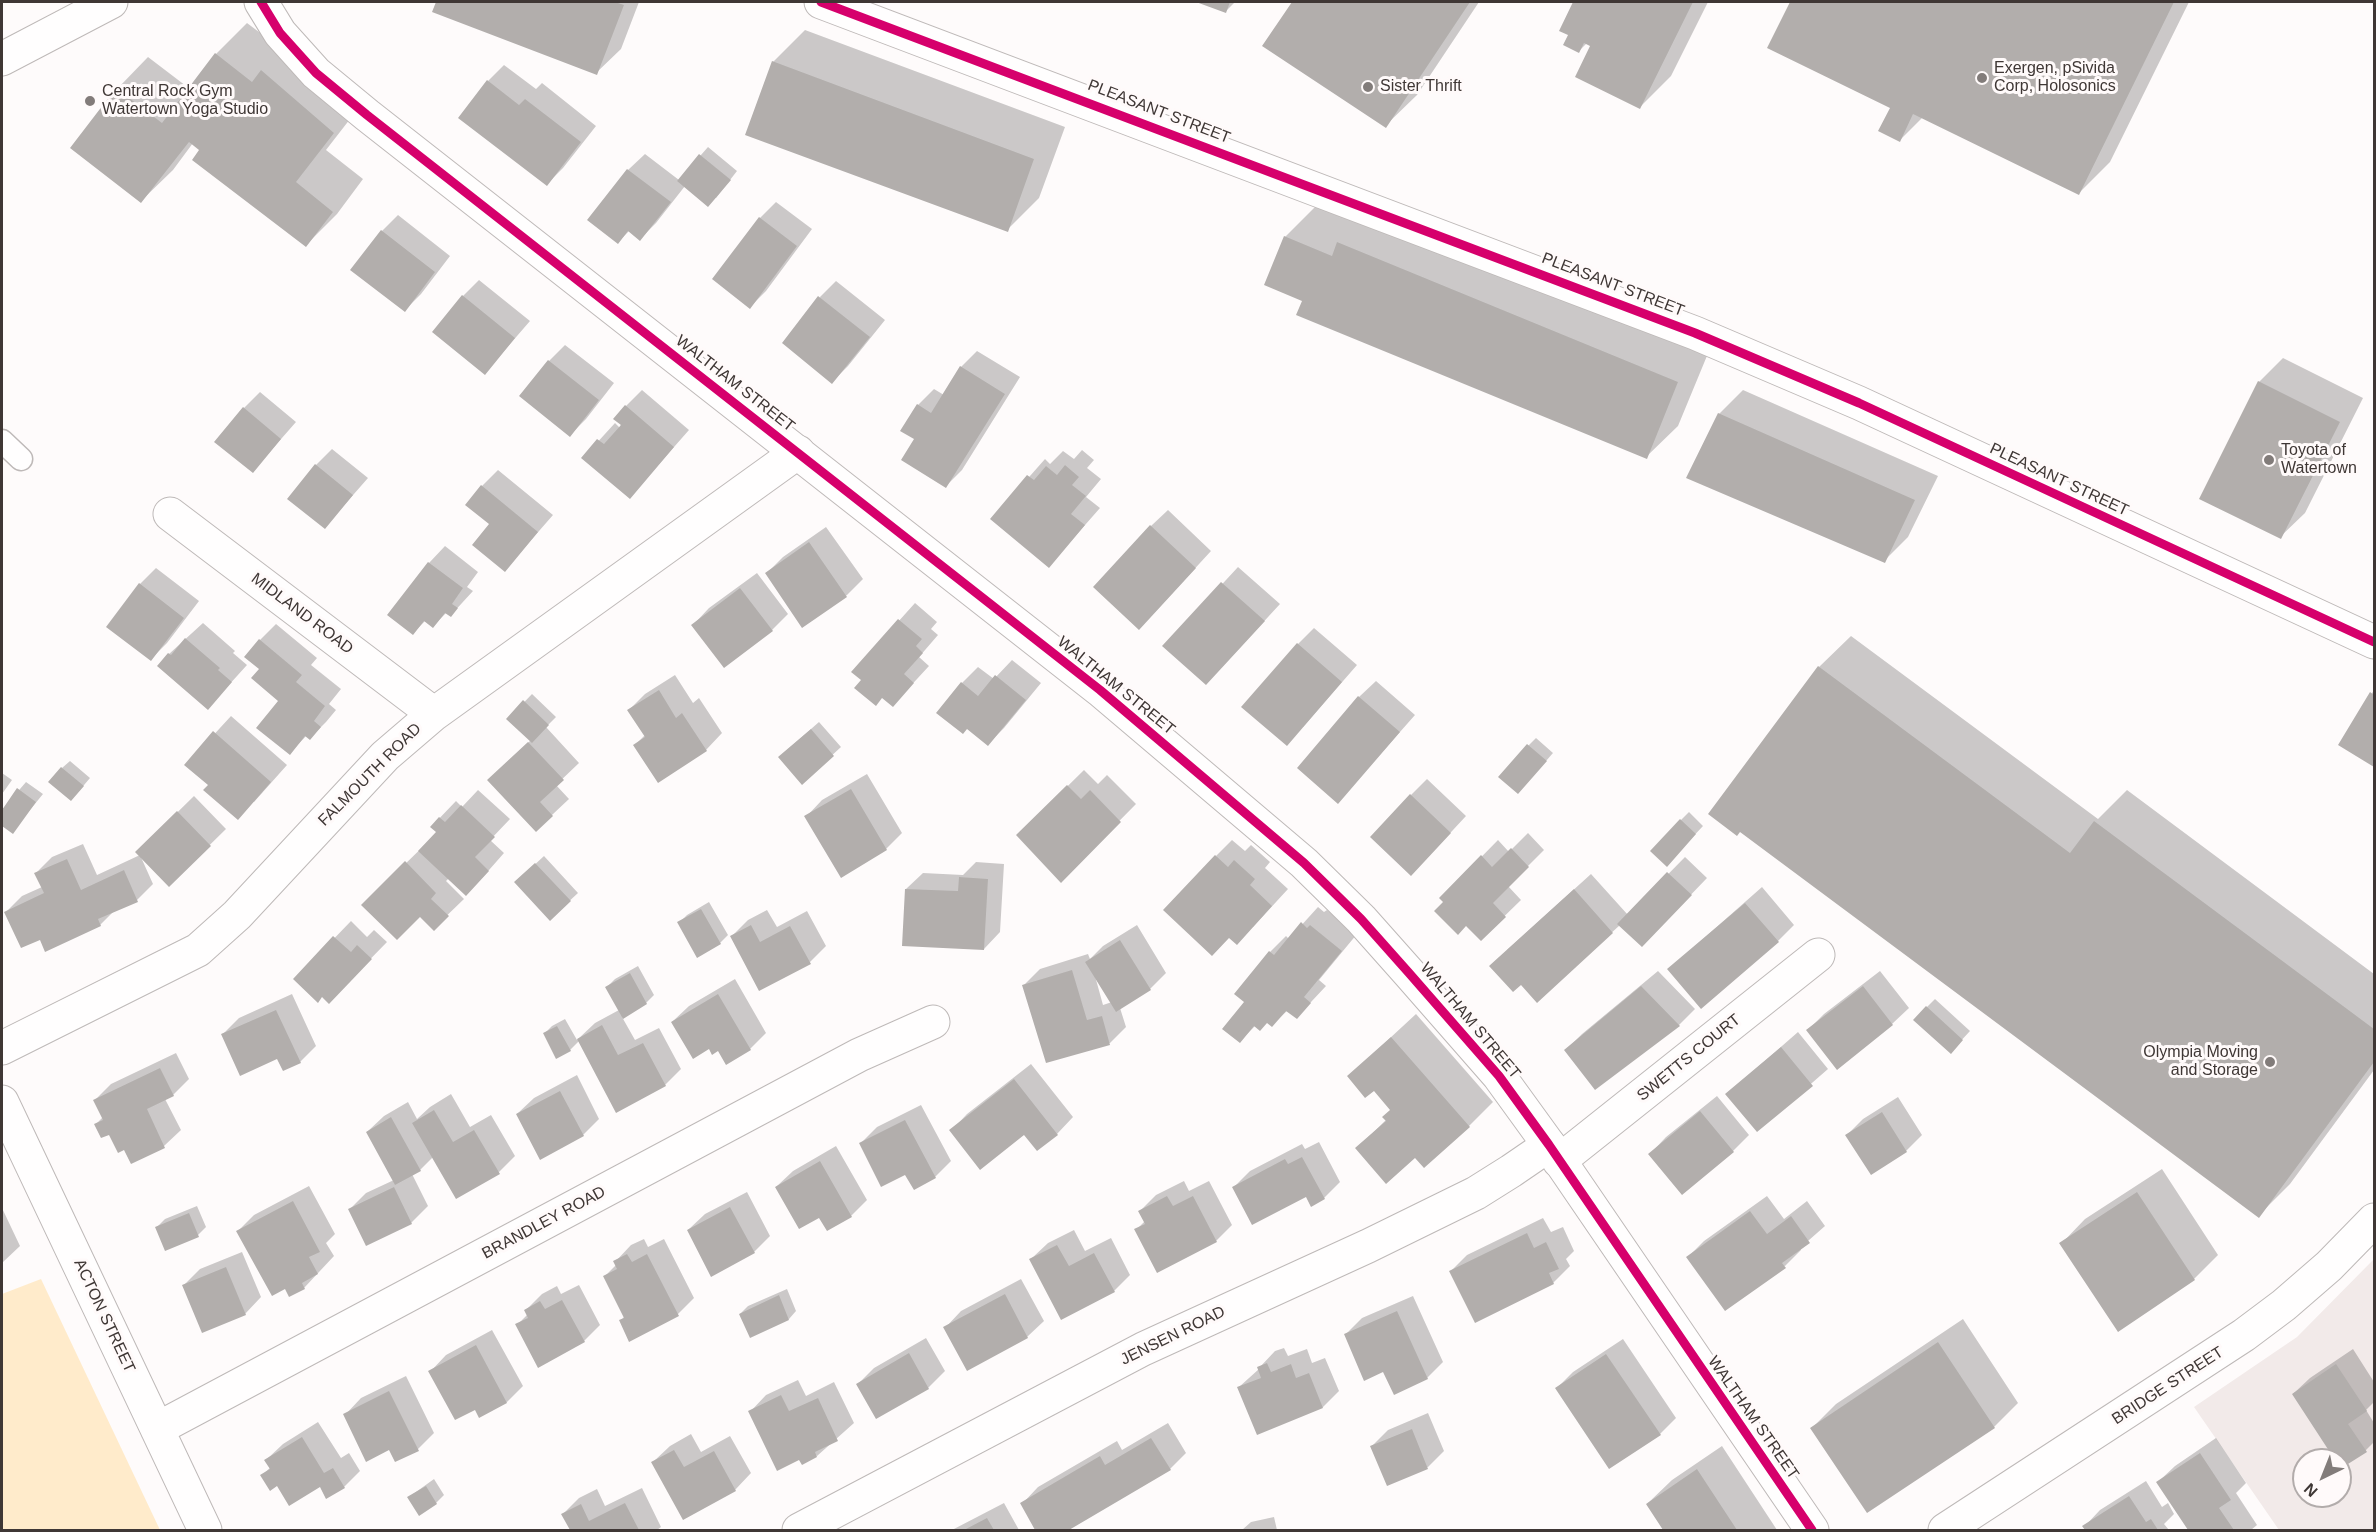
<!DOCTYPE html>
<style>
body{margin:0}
#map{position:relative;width:2376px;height:1532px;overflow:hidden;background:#fefbfb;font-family:Arial,sans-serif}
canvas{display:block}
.frame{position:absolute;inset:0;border:3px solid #3f3735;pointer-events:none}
.north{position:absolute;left:2292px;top:1448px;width:60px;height:60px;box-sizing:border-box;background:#fffafa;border:2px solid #b2acab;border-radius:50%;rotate:223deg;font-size:16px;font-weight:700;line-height:24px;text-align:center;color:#3f3735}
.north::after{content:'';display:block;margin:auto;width:21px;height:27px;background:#827c7a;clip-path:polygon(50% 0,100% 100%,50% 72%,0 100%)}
</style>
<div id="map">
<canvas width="2376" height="1532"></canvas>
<div class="frame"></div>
<div class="north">N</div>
</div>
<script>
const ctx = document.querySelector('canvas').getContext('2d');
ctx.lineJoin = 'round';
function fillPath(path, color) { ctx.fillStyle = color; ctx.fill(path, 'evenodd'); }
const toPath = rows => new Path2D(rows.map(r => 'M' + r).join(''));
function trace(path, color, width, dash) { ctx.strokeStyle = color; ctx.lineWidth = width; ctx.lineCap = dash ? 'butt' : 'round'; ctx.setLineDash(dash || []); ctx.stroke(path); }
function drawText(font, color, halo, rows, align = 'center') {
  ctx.font = font + ' Arial,sans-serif'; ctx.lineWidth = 6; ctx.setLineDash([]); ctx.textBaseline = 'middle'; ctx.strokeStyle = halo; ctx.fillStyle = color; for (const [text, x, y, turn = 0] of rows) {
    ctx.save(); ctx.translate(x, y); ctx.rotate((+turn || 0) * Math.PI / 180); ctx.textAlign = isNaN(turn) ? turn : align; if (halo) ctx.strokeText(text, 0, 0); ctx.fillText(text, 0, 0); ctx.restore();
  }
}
const built = toPath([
 [2374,1259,2374,1530,2279,1530,2194,1407,2297,1337],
 [2304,1460,2340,1460,2340,1496,2304,1496]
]);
const green = toPath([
 [41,1279,160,1530,2,1530,2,1294]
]);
const shadow = toPath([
 [438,2,639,2,621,49,596,73,434,11],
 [1200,2,1235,2,1226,11],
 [1293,2,1479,2,1417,95,1385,126,1264,45],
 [1575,2,1708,2,1671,76,1640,107,1592,45,1587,43,1579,51,1570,34,1561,30],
 [1791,2,2189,2,2110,162,2079,193,1923,117,1900,140,1892,107,1769,48],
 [247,23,283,50,364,101,326,150,363,179,337,214,306,245,193,143,173,170,141,201,117,89,148,57,190,89,216,54],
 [805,30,1065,127,1039,198,1007,230,773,62],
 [504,65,536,89,542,83,596,126,563,168,547,184,488,81],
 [708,147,737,171,716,198,685,186,656,223,640,239,629,231,618,242,589,220,628,170,645,154,679,180],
 [776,202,812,229,766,291,750,307,760,218],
 [1317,205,1709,351,1678,426,1646,457,1303,300,1285,237],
 [398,215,450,256,421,294,405,310,382,231],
 [479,280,530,321,485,373,463,296],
 [836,281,885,320,848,366,832,382,820,297],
 [565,345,614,383,586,419,570,435,521,396,549,361],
 [977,351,1020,377,962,470,946,486,916,439,918,405,934,389,944,395,961,367],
 [2283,358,2363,398,2305,513,2280,537,2259,382],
 [642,390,689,430,630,497,583,458,615,423,620,428,626,406],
 [1743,390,1938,476,1908,537,1884,561,1719,414],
 [260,392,296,422,253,471,244,408],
 [332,449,368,478,325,527,316,465],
 [1082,450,1094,460,1087,468,1101,479,1086,497,1100,508,1049,566,992,519,1045,459,1050,464,1063,451,1074,459],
 [498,470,553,515,505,570,482,486],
 [1168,510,1211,551,1155,612,1151,526],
 [826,527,863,579,847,595,803,626,767,573,783,557],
 [445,546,478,572,467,587,473,591,451,615,447,612,433,626,425,621,413,633,389,615,429,563],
 [1238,567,1280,604,1222,667,1165,646],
 [156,568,199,601,167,643,151,659,140,584],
 [757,573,788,614,772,630,693,625,709,608],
 [915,603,937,622,931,629,938,635,919,657,929,666,893,705,853,672],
 [203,623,235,651,233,653,247,665,208,708,169,654],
 [276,624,317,658,311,665,341,689,329,704,336,710,326,722,310,738,307,735,290,753,280,700,261,668,260,640],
 [1314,628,1357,665,1303,727,1298,644],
 [1851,636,2098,819,2127,790,2374,974,2374,1070,2290,1184,2258,1216,1819,667],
 [1012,660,1041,683,1004,728,988,744,967,728,962,683,978,667,994,679],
 [675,675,693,703,699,698,722,733,706,750,635,745,645,735,629,710,645,694],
 [1376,681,1415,715,1338,802,1359,697],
 [2374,690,2374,765,2340,745],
 [532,694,556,717,546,727,579,763,556,785,569,799,536,830,505,764,531,740,508,719],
 [231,716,287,765,254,802,210,785,186,765],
 [819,722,841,747,802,783,787,750],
 [1536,738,1553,753,1525,785,1528,746],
 [70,761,90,778,79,791,62,768],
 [1084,770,1098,784,1107,775,1136,804,1061,880,1018,835],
 [2,773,12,780,2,794],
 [867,774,902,833,886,849,806,817,822,800],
 [1427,779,1466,816,1427,858,1411,795],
 [26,782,43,794,12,832,4,826,2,828,2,810],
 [478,790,510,819,490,840,504,853,482,878,449,878,446,881,464,899,434,928,420,915,363,905,438,832,432,826,456,801,462,807],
 [194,796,226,829,169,885,140,855,153,884,137,900,115,910,100,925,41,938,6,912,22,896,42,887,36,873,52,857,83,844,97,875,140,855,137,852],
 [1689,812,1703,826,1674,857,1681,820],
 [1528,833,1544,850,1508,886,1521,900,1481,939,1441,898,1498,840,1509,852],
 [1232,840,1245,851,1251,845,1270,862,1265,868,1288,889,1253,927,1216,856],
 [544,856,578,893,550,919,516,882],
 [1685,857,1707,878,1658,929,1620,925,1537,1001,1507,950,1591,874,1628,915],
 [976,862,1004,864,1000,932,984,949,906,889,923,873,963,875],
 [1762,887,1794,925,1778,941,1669,969],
 [709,902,728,935,720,943,679,923,687,915],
 [1318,907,1324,912,1327,910,1357,934,1319,980,1326,986,1297,1017,1288,1010,1272,1025,1268,1021,1256,1025,1240,1041,1246,1002,1270,952,1286,936,1289,939],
 [767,910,777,927,807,911,826,946,810,962,732,936,748,920],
 [351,921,367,937,374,930,387,942,345,985,323,996,295,979],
 [1137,925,1166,973,1150,989,1120,1008,1126,1027,1110,1043,1047,1062,1024,985,1040,969,1088,954,1090,959,1103,946],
 [1095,976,1112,1002,1103,1005],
 [638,966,654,995,646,1003,622,1017,635,1040,659,1028,681,1069,665,1085,579,1041,570,1050,544,1034,552,1026,565,1019,577,1040,595,1023,619,1010,607,987,615,979],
 [1658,971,1695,1009,1679,1025,1566,1050,1582,1034],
 [1880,971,1909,1008,1892,1024,1837,1068,1808,1030,1824,1014],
 [735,979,766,1033,750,1049,727,1063,719,1049,709,1047,672,1022,689,1006],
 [292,994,316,1046,300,1062,278,1057,223,1034,239,1018],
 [1935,999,1970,1031,1958,1044,1915,1019],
 [1416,1014,1493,1102,1469,1126,1415,1156,1357,1148,1386,1120,1392,1109,1374,1089,1349,1076],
 [1798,1032,1828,1069,1758,1130,1727,1094],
 [176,1053,189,1079,173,1095,165,1099,181,1130,164,1146,131,1162,125,1148,110,1133,96,1124,103,1117,95,1100,111,1084],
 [1031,1064,1073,1117,1057,1134,951,1131,967,1114],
 [577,1075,599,1119,583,1135,517,1114,534,1098],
 [451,1094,470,1127,491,1115,515,1156,499,1172,433,1157,420,1170,412,1174,428,1206,411,1223,367,1244,350,1209,366,1193,394,1180,367,1132,384,1116,408,1102,417,1119,430,1107],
 [1717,1096,1749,1135,1733,1151,1650,1154,1666,1137],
 [1898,1097,1922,1135,1906,1151,1847,1135,1863,1119],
 [921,1105,951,1161,935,1177,906,1173,861,1143,877,1127],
 [1319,1142,1340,1182,1324,1198,1234,1187,1250,1171,1302,1144,1305,1149],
 [836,1146,867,1200,851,1216,820,1216,776,1187,793,1171],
 [2162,1169,2218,1255,2194,1279,2118,1329,2061,1244,2085,1219],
 [1184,1181,1189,1191,1209,1181,1232,1225,1216,1241,1136,1230,1145,1221,1140,1211,1156,1195],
 [309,1186,335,1234,326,1243,334,1256,304,1288,285,1287,238,1231,254,1215],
 [747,1192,770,1236,754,1252,688,1230,705,1214],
 [1767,1196,1784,1219,1807,1201,1825,1226,1800,1248,1801,1250,1785,1266,1688,1257,1704,1241],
 [197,1206,206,1227,198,1235,157,1227,165,1219],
 [2,1208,20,1246,2,1263],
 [1543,1218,1551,1232,1563,1227,1574,1251,1566,1259,1570,1266,1553,1283,1451,1271,1467,1255],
 [1074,1230,1085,1251,1111,1238,1130,1275,1114,1291,1031,1259,1048,1243],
 [644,1239,648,1247,664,1239,694,1298,678,1314,620,1321,625,1316,604,1277,616,1265,615,1262,631,1245],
 [242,1252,261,1297,245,1314,184,1285,200,1269],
 [1021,1279,1044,1321,1027,1337,945,1328,961,1311],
 [579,1285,600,1325,584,1341,517,1325,528,1314,526,1310,542,1294,557,1286,561,1294],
 [787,1289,796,1311,789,1319,740,1314,748,1306],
 [1413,1296,1443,1362,1427,1378,1384,1370,1346,1334,1362,1318],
 [1963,1319,2018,1403,1994,1427,1812,1428,1836,1404],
 [492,1330,523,1386,507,1402,480,1416,475,1408,430,1372,446,1355],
 [926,1338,945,1371,928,1388,876,1417,858,1384,874,1368],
 [1623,1339,1676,1418,1660,1434,1557,1388,1573,1372],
 [1284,1348,1288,1356,1307,1349,1312,1363,1325,1358,1339,1391,1323,1407,1257,1433,1239,1387,1259,1369,1259,1368,1275,1351],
 [2353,1349,2374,1382,2374,1402,2366,1410,2374,1423,2374,1442,2366,1450,2341,1467,2340,1460,2337,1460,2293,1394,2310,1378],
 [406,1376,434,1433,418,1449,390,1448,345,1415,361,1398],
 [798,1380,806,1396,834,1382,854,1423,817,1456,750,1412,766,1395],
 [1428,1413,1444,1451,1428,1467,1388,1484,1372,1446,1388,1430],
 [318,1422,341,1458,349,1453,360,1471,344,1487,277,1484,262,1475,271,1467,266,1460,283,1444],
 [1168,1423,1186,1453,1170,1469,1066,1530,1037,1530,1022,1504,1038,1487,1117,1441,1122,1450],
 [691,1434,701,1452,730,1436,751,1473,735,1490,653,1462,670,1446],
 [2216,1438,2246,1483,2236,1493,2257,1525,2251,1530,2190,1530,2158,1482,2175,1466],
 [1722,1446,1777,1530,1665,1530,1647,1504,1672,1480],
 [434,1479,444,1495,436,1503,409,1497],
 [2146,1481,2162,1507,2168,1503,2174,1514,2164,1524,2169,1530,2087,1530,2084,1527,2100,1510],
 [642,1488,661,1527,657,1530,571,1530,563,1514,579,1498,597,1489,605,1506],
 [1004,1503,1019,1530,952,1530],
 [1274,1517,1277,1530,1242,1530,1251,1522]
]);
const building = toPath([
 [436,2,615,2,624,5,597,75,432,12],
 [1196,2,1230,2,1226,13],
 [1292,2,1470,2,1386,128,1262,46],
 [1573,2,1693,2,1640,109,1575,77,1590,46,1584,43,1579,53,1563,45,1568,35,1559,31],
 [1790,2,2174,2,2079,195,1913,114,1900,142,1878,131,1890,108,1767,48],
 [215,53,252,82,261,70,334,133,296,182,333,212,306,247,192,160,199,150,189,142,141,203,70,148,116,88,162,123],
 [772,61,1034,159,1008,232,745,135],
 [487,80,519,105,525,99,581,142,547,186,458,118],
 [699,154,731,180,708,207,677,181],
 [627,169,671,202,640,241,628,231,618,244,587,220],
 [759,217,797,246,750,309,712,279],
 [381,230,435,272,405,312,350,270],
 [1284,236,1332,256,1337,242,1678,382,1647,459,1296,315,1302,301,1264,285],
 [462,295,515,338,485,375,432,332],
 [818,296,870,337,832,384,782,343],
 [548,360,599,400,570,437,519,396],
 [960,366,1005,394,946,488,901,460,914,439,900,431,917,404,931,413],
 [2258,381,2340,422,2281,539,2199,499],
 [625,405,674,447,630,499,581,458,597,439,604,444,621,425,613,419],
 [243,407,281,439,253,473,214,442],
 [1718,413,1915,500,1885,563,1686,478],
 [315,464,353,495,325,529,287,499],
 [1065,465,1079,477,1072,485,1086,496,1071,514,1085,525,1049,568,990,519,1027,475,1034,480,1046,466,1057,475],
 [481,485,538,532,505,572,472,545,489,524,465,505],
 [1150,525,1196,568,1139,630,1093,587],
 [809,542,847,597,802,628,765,573],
 [428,562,463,588,452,604,458,608,451,617,445,613,433,628,424,621,413,635,387,615],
 [1221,582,1265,621,1206,685,1162,646],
 [139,583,184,618,151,661,106,627],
 [740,588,773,631,724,668,691,625],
 [898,619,922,639,916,646,923,653,904,674,914,683,893,707,882,698,876,706,854,688,861,680,851,672],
 [185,638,220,668,218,670,232,682,208,710,157,666,168,653,171,655],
 [259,639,302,675,296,682,325,706,314,721,321,727,310,740,305,736,290,755,256,728,278,701,251,678,259,669,244,657],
 [1297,643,1342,682,1287,746,1241,707],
 [1818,666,2070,853,2094,821,2374,1029,2374,1062,2259,1218,1740,832,1737,836,1708,814],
 [995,675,1026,700,988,746,967,729,963,734,936,713,961,682,978,696],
 [659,690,676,718,682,713,707,751,658,783,633,745,645,737,627,710],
 [2370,692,2374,695,2374,767,2338,745],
 [1358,696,1400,732,1338,804,1297,768],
 [523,700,549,725,532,743,506,719],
 [811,729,834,756,802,785,778,757],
 [213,731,271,782,238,820,203,790,208,785,184,765],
 [528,742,564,780,540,802,553,816,536,832,487,780],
 [1527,744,1547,761,1518,794,1498,777],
 [61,767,84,786,71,801,48,782],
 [1067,785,1081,799,1090,790,1121,822,1061,883,1016,835],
 [17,788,36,802,13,834,2,826,2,810],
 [851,789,887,850,841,878,804,816],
 [1410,794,1451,833,1411,876,1370,837],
 [461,805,495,837,475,857,489,871,466,896,418,851,436,832,430,827,439,817,445,822],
 [177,811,211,846,169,887,135,852],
 [1680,819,1696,834,1667,867,1650,851],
 [1511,848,1529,867,1493,903,1506,917,1481,941,1466,926,1458,935,1434,911,1443,902,1439,898,1481,855,1492,867],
 [1215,855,1228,867,1234,860,1255,879,1250,885,1272,906,1237,945,1229,938,1212,956,1163,910],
 [67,859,81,890,124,870,138,902,98,919,101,926,45,952,40,940,21,948,4,912,44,893,34,873],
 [405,861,436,893,431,899,449,916,434,931,420,917,397,940,361,905],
 [535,863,571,901,550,921,514,882],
 [1667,872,1692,895,1642,947,1617,924],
 [959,877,988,879,984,950,902,946,905,889,958,891],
 [1574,889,1613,933,1537,1003,1521,985,1513,992,1489,966],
 [1745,903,1779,942,1701,1009,1667,969],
 [701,909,721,944,697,958,677,922],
 [1301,922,1307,928,1310,925,1342,951,1304,997,1311,1003,1297,1019,1286,1011,1272,1027,1267,1023,1260,1031,1254,1026,1240,1043,1222,1029,1244,1002,1234,994,1269,951,1274,955],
 [751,925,760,942,790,926,811,964,759,991,730,936],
 [333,936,351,952,357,945,372,959,329,1004,322,997,318,1003,293,979],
 [1120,940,1151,990,1116,1012,1085,962],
 [1072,970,1087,1020,1102,1016,1110,1045,1046,1063,1022,985],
 [630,973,647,1004,623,1019,605,987],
 [1641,986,1680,1026,1595,1090,1564,1050],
 [1863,986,1893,1025,1837,1070,1806,1030],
 [718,994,751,1050,726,1065,718,1051,712,1055,709,1049,693,1059,671,1022],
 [1926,1006,1963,1040,1951,1054,1913,1020],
 [276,1010,301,1063,283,1071,277,1059,240,1076,221,1034],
 [602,1025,618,1055,643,1043,666,1086,616,1113,577,1039],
 [557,1026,571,1051,556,1059,543,1033],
 [1391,1037,1470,1127,1424,1168,1415,1158,1386,1184,1355,1148,1386,1121,1382,1117,1390,1110,1374,1091,1365,1098,1347,1076],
 [1781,1047,1813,1086,1757,1132,1725,1094],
 [160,1068,174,1096,147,1109,165,1148,131,1164,124,1150,118,1153,109,1135,101,1138,94,1124,103,1120,93,1100],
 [1014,1079,1058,1135,1037,1151,1024,1135,980,1170,949,1130],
 [560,1091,584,1136,540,1160,516,1114],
 [434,1110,453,1142,474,1130,500,1174,456,1199,412,1123],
 [1700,1111,1734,1152,1682,1195,1648,1154],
 [1882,1112,1907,1152,1871,1175,1845,1135],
 [391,1117,421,1171,395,1185,366,1132],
 [905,1120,936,1178,914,1190,905,1175,881,1187,859,1143],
 [1302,1157,1325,1199,1311,1207,1306,1197,1252,1225,1232,1187,1285,1159,1288,1164],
 [820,1161,852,1217,827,1231,819,1218,799,1229,775,1187],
 [394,1187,412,1224,366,1246,348,1209],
 [2137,1192,2195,1280,2118,1332,2059,1243],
 [1167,1196,1173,1206,1193,1196,1217,1242,1157,1273,1134,1229,1145,1224,1138,1211],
 [293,1201,320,1252,309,1257,318,1274,302,1283,305,1289,289,1297,285,1289,272,1296,236,1231],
 [730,1207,755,1253,711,1277,687,1230],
 [1750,1211,1767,1234,1791,1216,1810,1243,1782,1263,1786,1268,1725,1311,1686,1257],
 [189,1213,199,1237,165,1251,155,1227],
 [1527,1233,1534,1248,1546,1242,1559,1269,1549,1273,1554,1284,1475,1323,1449,1271],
 [1057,1245,1069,1266,1094,1253,1115,1292,1061,1320,1029,1259],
 [627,1254,632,1262,647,1254,679,1316,629,1342,619,1320,624,1318,603,1276,617,1269,613,1261],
 [226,1267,246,1315,202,1333,182,1285],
 [1005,1294,1028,1338,967,1371,943,1327],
 [779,1295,789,1320,750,1338,739,1314],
 [562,1300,585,1342,538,1368,515,1324,528,1318,524,1310,540,1301,545,1309],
 [1397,1311,1428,1379,1394,1395,1383,1372,1364,1381,1344,1334],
 [1938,1342,1995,1428,1867,1513,1810,1428],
 [476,1345,507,1403,479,1418,475,1410,455,1420,428,1371],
 [909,1353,929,1389,876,1419,856,1384],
 [1606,1354,1661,1435,1609,1469,1555,1388],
 [1267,1363,1271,1372,1291,1364,1296,1378,1309,1373,1323,1408,1257,1435,1237,1387,1261,1378,1257,1367],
 [2336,1364,2367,1411,2348,1424,2367,1452,2340,1469,2340,1460,2335,1460,2292,1394],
 [389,1391,419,1451,395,1462,389,1450,366,1462,343,1414],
 [781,1395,789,1411,818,1398,838,1441,815,1452,817,1457,802,1465,799,1460,777,1471,748,1411],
 [1412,1429,1428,1469,1387,1486,1370,1446],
 [302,1437,324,1473,333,1468,345,1488,326,1499,320,1487,289,1506,277,1486,270,1491,260,1475,270,1469,264,1460],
 [1151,1438,1171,1470,1069,1530,1035,1530,1020,1503,1100,1456,1105,1465],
 [674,1450,684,1467,714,1451,736,1491,683,1520,651,1462],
 [2200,1453,2231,1500,2219,1508,2234,1530,2188,1530,2156,1482],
 [1697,1469,1737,1530,1663,1530,1646,1504],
 [426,1486,437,1504,419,1516,407,1497],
 [2129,1496,2146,1522,2151,1519,2158,1530,2085,1530,2082,1526],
 [625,1503,639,1530,570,1530,561,1514,581,1504,589,1521],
 [987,1518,994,1530,964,1530]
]);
const service = toPath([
 [2,441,21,459]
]);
const minor = toPath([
 [2,59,111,2],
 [170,514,434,714],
 [2,1048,198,950,237,915,385,756,434,714,798,452],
 [2,1102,205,1530],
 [1559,1161,1818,955],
 [157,1429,859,1055,933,1022],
 [799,1530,1143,1349,1368,1246,1476,1193,1511,1171,1549,1145]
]);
const tertiary = toPath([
 [261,2,280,33,316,73,367,115,1100,690,1304,863,1361,919,1409,973,1499,1076,1549,1145,1812,1530],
 [821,2,1695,333,1859,403,2374,642],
 [1945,1530,2244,1335,2284,1305,2329,1266,2374,1220]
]);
const cycleway = toPath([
 [261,2,280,33,316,73,367,115,1100,690,1304,863,1361,919,1409,973,1499,1076,1549,1145,1812,1530],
 [821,2,1695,333,1859,403,2374,642]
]);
const markers = [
 [1982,78,6,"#827c7a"],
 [1368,87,6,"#827c7a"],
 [90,101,6,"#827c7a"],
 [2269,460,6,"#827c7a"],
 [2270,1062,6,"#827c7a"]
];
const poiNames = [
 ["Exergen, pSivida",1994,69],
 ["Corp, Holosonics",1994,87],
 ["Sister Thrift",1380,87],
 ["Central Rock Gym",102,92],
 ["Watertown Yoga Studio",102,110],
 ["Toyota of",2281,451],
 ["Watertown",2281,469],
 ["Olympia Moving",2258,1053,"right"],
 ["and Storage",2258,1071,"right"]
];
const streetNames = [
 ["PLEASANT STREET",1159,112,21],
 ["PLEASANT STREET",1613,285,21],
 ["WALTHAM STREET",735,384,38],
 ["PLEASANT STREET",2059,480,25],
 ["MIDLAND ROAD",302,614,37],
 ["WALTHAM STREET",1116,686,39],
 ["FALMOUTH ROAD",370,775,-45],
 ["WALTHAM STREET",1470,1021,50],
 ["SWETTS COURT",1689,1058,-39],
 ["BRANDLEY ROAD",544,1223,-28],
 ["ACTON STREET",104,1316,65],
 ["JENSEN ROAD",1173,1336,-26],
 ["BRIDGE STREET",2168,1386,-33],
 ["WALTHAM STREET",1753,1418,55]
];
fillPath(built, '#f2eae9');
fillPath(green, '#ffebcb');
fillPath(shadow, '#0003');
fillPath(building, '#b2aeac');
trace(service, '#beb9b8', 25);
trace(minor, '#beb9b8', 35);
trace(tertiary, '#beb9b8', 35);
trace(service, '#fffefe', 22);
trace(minor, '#fffefe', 33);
trace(tertiary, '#fffefe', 33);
trace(cycleway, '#d6006c', 9);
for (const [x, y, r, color] of markers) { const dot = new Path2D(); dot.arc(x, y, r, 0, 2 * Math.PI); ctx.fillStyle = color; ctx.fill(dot); trace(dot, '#fffafa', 2); }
drawText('16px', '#3f3735', '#fffafa', poiNames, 'left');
drawText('16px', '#3f3735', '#fffafa', streetNames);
</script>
